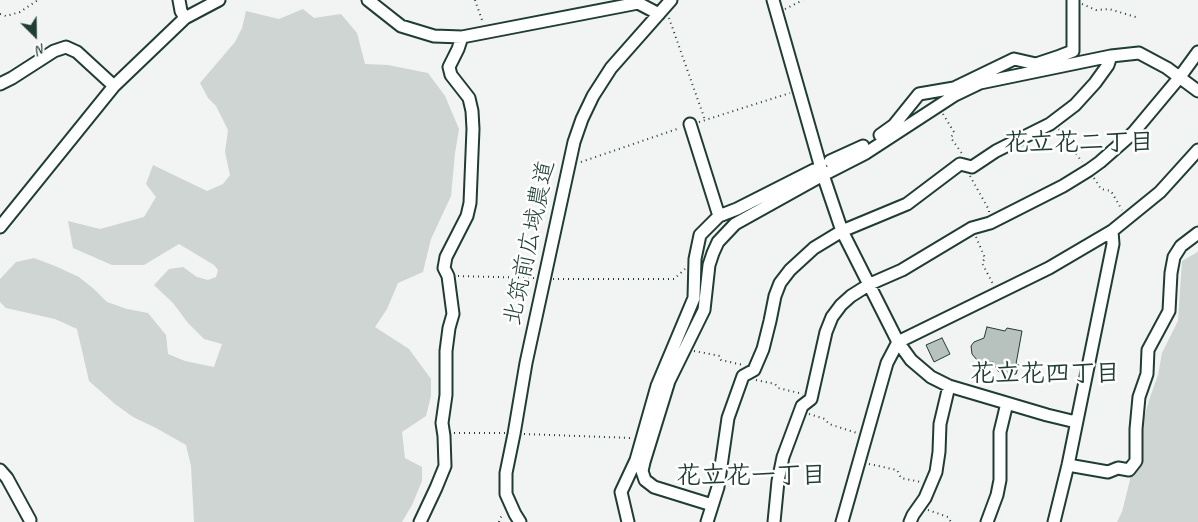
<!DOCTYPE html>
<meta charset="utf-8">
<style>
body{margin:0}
#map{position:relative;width:1198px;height:522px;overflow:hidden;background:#f2f3f3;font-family:Caveat,sans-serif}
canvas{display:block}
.north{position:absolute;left:10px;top:10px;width:50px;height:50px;-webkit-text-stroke:4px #fff;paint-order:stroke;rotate:157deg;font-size:14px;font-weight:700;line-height:20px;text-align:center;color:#1f3d34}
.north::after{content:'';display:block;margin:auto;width:18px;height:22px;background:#1f3d34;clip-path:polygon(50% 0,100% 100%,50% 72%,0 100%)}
</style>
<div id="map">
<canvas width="1198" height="522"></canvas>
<div class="north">N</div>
</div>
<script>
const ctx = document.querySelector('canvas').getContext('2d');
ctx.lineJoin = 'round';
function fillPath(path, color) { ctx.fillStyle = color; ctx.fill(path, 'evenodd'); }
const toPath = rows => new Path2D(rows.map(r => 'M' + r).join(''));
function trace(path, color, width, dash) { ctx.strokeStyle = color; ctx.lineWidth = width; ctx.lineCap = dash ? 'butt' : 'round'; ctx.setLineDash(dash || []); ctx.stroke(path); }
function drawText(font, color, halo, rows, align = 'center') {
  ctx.font = font + ' Caveat,"Klee One",sans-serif'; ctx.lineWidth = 5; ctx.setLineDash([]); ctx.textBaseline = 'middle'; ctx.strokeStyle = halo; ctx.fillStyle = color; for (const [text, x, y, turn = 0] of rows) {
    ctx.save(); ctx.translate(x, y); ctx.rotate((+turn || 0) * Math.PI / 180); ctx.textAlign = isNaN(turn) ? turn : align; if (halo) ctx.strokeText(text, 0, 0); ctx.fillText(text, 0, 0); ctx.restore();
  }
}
const green = toPath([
 [303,9,314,18,341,14,357,33,365,64,388,65,428,73,445,96,459,129,455,153,451,196,431,239,423,272,398,283,387,309,375,327,409,349,431,379,431,396,426,416,402,432,405,458,422,467,422,481,412,505,402,522,194,522,191,466,186,445,156,428,133,417,115,404,89,381,77,329,55,319,6,308,0,302,0,279,16,262,34,258,55,266,79,277,94,289,107,302,127,309,148,313,166,335,168,354,185,361,214,367,222,344,204,339,188,323,173,303,154,285,169,269,183,267,197,277,208,280,216,277,218,270,214,265,179,244,144,265,112,265,73,248,68,221,100,229,144,217,156,197,146,184,153,165,207,191,223,184,230,175,225,152,228,130,216,106,208,98,200,83,235,42,242,28,246,11,279,19],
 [1198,251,1198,522,1117,522,1122,512,1130,480,1135,452,1149,400,1158,375,1162,353,1178,321,1182,261,1196,253]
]);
const building = toPath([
 [987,327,1005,331,1007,328,1022,331,1016,364,1019,365,1016,374,1007,375,1003,374,998,371,993,362,984,363,977,360,972,354,971,346,974,342,984,338,987,327],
 [942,338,950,354,934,362,926,345,942,338]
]);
const path = toPath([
 [475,0,483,23],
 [1082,4,1096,10,1109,9,1139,18],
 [785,9,803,0],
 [0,14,6,16,20,12,38,0],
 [669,18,705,120],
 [943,114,954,132,951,138,963,155],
 [699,122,790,93],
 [1059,129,1082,162],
 [581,162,680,128],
 [970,176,989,210,989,213],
 [1094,178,1101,189,1111,191,1122,210],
 [976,237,985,258,982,263,993,284],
 [458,276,534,278],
 [553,279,674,279,685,269],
 [694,351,720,356,721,360,743,365],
 [756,380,775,384,778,388,803,394],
 [809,414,825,419,829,424,857,433],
 [454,433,505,433],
 [524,434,632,438],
 [869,464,897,470,901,478,921,482],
 [928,510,948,517,951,522],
 [499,522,500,518,504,514]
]);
const minor = toPath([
 [179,0,181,11,185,18],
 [368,0,401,26,434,36,462,37,638,3,659,14],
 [773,0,823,175,842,231,898,342,911,360,931,377,949,386,1047,415,1076,422],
 [0,84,12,78,54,51,66,47,77,52,114,86],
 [690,124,719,216],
 [880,135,894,125,919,94,954,88,1014,59,1036,64,1060,56,1073,51,1073,0],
 [830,161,863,146],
 [0,227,114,86,185,18,219,0],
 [1068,465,1108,472,1118,468,1129,470,1136,461,1136,429,1139,397,1147,374,1148,350,1169,311,1171,273,1174,257,1181,246,1198,233],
 [0,470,7,478,30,520],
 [712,505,654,487,645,480,642,471,644,462,669,381,704,310,709,265,713,253,718,242,735,224,823,175,866,153,955,95,980,83,1111,56,1139,53,1167,68,1198,91],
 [420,522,436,488,445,466,444,436,442,423,446,395,446,351,449,328,453,314,448,276,444,268,446,257,467,216,470,203,473,129,472,111,469,98,451,75,449,67,458,49,462,37],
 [520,522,515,514,506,494,506,473,514,434,526,363,574,142,582,119,593,96,611,68,671,0],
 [628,522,621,492,636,460,657,386,694,298,695,259,700,235,719,216,737,209,814,170],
 [707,522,718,487,728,418,743,376,754,370,763,349,770,321,775,296,780,283,790,270,814,248,842,231,907,204,960,164,972,167,996,151,1050,124,1075,105,1095,83,1108,65,1111,56],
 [774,522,778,481,783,457,802,406,811,399,826,332,832,317,841,305,851,296,870,284,902,270,972,228,990,223,1063,186,1089,170,1100,162,1133,133,1179,78,1198,52],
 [842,522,887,363,898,342,1049,268,1112,231,1160,192,1198,150],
 [910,522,913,515,925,498,936,472,939,452,940,424,949,386],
 [987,522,997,495,1000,480,1000,432,1007,403],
 [1054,522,1068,465,1113,244,1112,231]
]);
const streetNames = [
 ["北筑前広域農道",530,243,-78]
];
const neighbourhoodNames = [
 ["花立花二丁目",1079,143],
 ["花立花四丁目",1045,374],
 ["花立花一丁目",751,476]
];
fillPath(green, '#ced5d3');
fillPath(building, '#b7c1bd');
trace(building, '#1f3d34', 1);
trace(minor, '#1f3d34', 15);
trace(path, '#1f3d34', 2, [1, 4]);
trace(minor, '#fff', 11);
drawText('24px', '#1f3d34', '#fff', streetNames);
drawText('bold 25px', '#1f3d34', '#fff', neighbourhoodNames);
</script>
